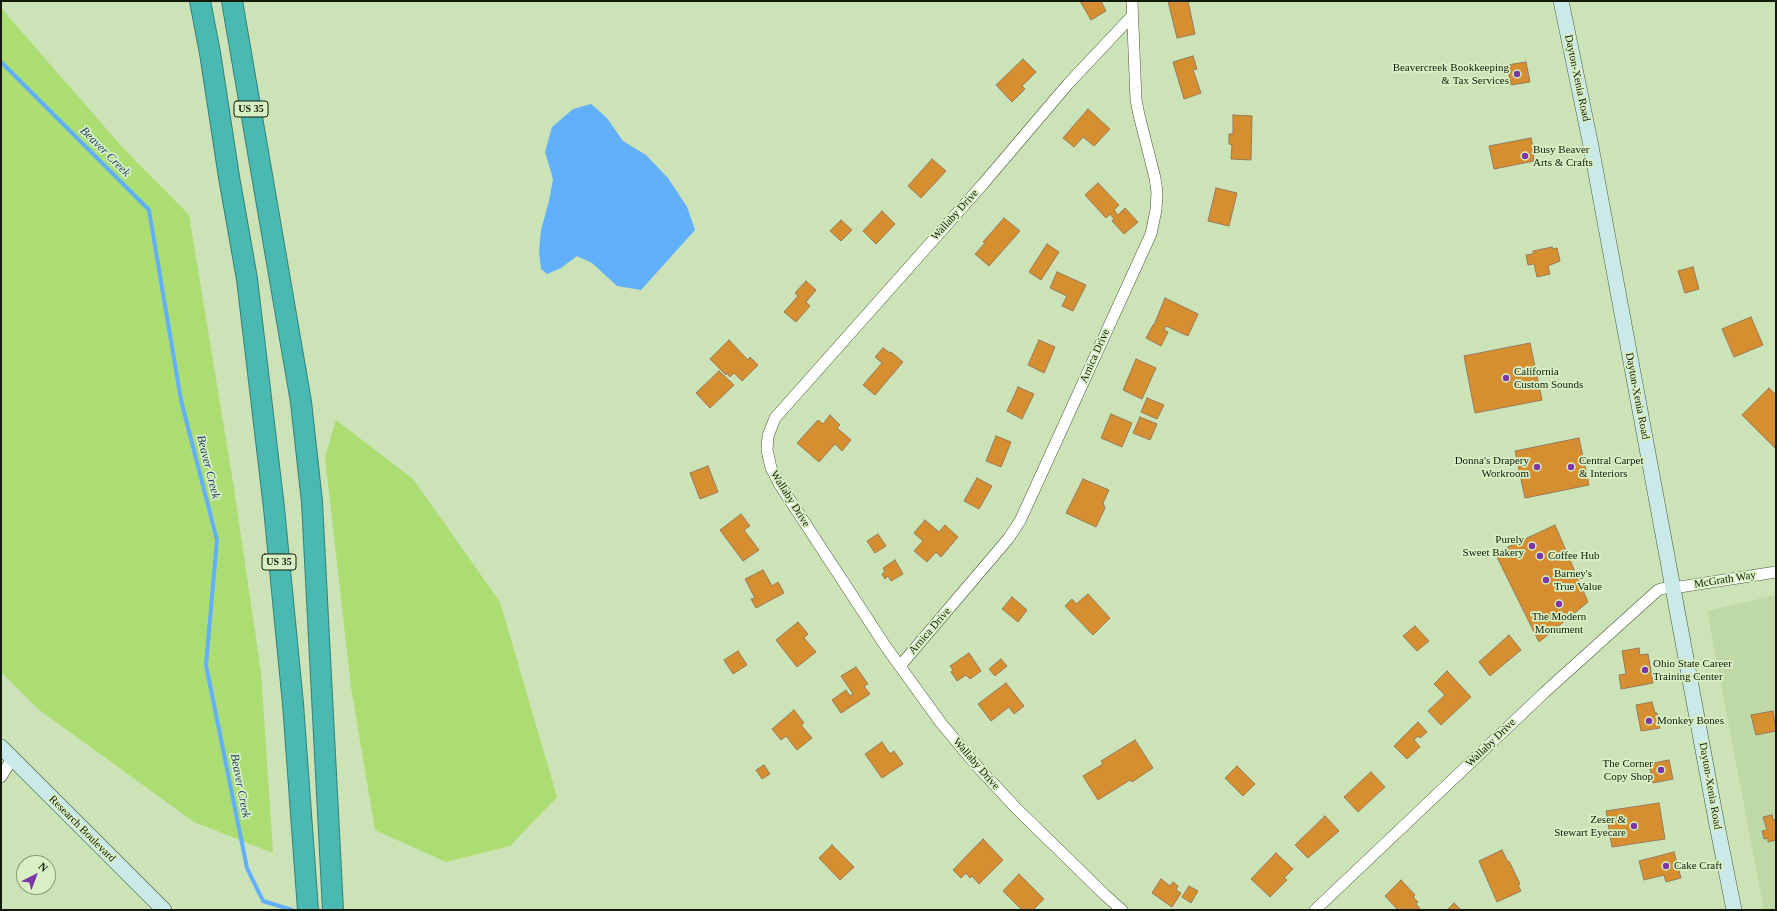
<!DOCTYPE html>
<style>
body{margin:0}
#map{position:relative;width:1777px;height:911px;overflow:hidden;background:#cce3b7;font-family:Georgia,serif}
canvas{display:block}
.frame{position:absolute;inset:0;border:2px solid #121a0a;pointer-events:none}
.north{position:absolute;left:16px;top:855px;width:40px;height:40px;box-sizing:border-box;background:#d9f0c4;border:1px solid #899a7a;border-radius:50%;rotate:42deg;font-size:11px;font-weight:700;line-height:16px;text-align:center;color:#121a0a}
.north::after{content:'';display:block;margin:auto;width:14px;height:18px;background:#7d36a9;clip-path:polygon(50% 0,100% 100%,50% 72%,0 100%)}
</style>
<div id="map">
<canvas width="1777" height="911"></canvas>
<div class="frame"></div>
<div class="north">N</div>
</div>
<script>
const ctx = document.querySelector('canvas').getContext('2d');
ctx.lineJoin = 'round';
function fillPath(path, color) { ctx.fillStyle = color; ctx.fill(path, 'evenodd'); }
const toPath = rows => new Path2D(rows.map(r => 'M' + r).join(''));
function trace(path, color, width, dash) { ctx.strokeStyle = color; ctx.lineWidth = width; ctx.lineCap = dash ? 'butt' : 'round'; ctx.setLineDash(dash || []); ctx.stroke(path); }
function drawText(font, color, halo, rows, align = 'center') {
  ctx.font = font + ' Georgia,serif'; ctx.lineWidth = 3.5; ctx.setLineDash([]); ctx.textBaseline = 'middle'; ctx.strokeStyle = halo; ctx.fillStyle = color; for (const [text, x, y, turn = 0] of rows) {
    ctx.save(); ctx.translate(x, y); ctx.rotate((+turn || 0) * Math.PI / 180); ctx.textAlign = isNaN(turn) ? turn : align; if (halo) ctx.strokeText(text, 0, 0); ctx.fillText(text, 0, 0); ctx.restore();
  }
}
const built = toPath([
 [1776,595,1776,910,1764,910,1707,611]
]);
const green = toPath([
 [1,8,124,149,189,215,233,482,261,672,273,853,194,822,38,709,1,672],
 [336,420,413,479,500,602,557,797,510,846,446,862,375,830,351,687,325,457]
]);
const water = toPath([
 [591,104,607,118,623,141,646,155,668,178,687,207,695,230,641,290,617,286,592,263,577,256,561,268,547,274,541,269,539,251,541,230,549,201,553,179,545,152,552,127,573,109]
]);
const stream = toPath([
 [1,62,149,210,181,400,217,540,206,665,247,868,263,901,292,910]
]);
const building = toPath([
 [1080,1,1101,1,1106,11,1091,20,1080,1],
 [1168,1,1188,1,1195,34,1177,38,1168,1],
 [1193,56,1197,69,1193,70,1201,93,1184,99,1173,62,1193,56],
 [1023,59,1036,72,1022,86,1025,89,1012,102,996,85,1023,59],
 [1526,62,1530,82,1511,85,1507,65,1526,62],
 [1088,109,1110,129,1094,146,1083,137,1074,147,1063,138,1088,109],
 [1233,115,1252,116,1251,160,1231,159,1232,145,1229,144,1229,134,1233,134,1233,115],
 [1531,138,1533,147,1536,146,1538,152,1533,153,1534,161,1494,169,1489,146,1531,138],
 [932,159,946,171,921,198,908,186,932,159],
 [1098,183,1119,205,1114,210,1118,215,1125,208,1138,222,1124,234,1112,221,1114,219,1110,214,1106,218,1085,195,1098,183],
 [1216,188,1237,193,1229,226,1208,221,1216,188],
 [882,211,895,224,876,244,863,231,882,211],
 [1004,218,1020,231,989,266,975,254,985,243,983,242,1004,218],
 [841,220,852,230,841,241,830,231,841,220],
 [1047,244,1059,252,1041,280,1029,272,1047,244],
 [1552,247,1553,249,1557,248,1560,261,1548,266,1550,274,1537,277,1534,264,1528,265,1526,255,1533,254,1533,251,1552,247],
 [1693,267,1699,289,1685,293,1678,271,1693,267],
 [1057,272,1086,285,1073,311,1062,306,1067,296,1050,288,1057,272],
 [806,281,816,290,806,302,810,306,796,322,784,312,798,296,795,293,806,281],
 [1165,298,1198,314,1188,336,1166,326,1164,330,1168,332,1161,346,1146,338,1153,325,1154,325,1165,298],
 [1751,317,1763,345,1734,357,1722,329,1751,317],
 [729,340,748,360,750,357,758,365,742,381,734,373,730,377,727,373,726,375,710,359,729,340],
 [1039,340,1055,347,1044,373,1028,365,1039,340],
 [1530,343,1542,400,1475,413,1464,356,1530,343],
 [883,348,890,353,891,352,903,362,875,395,863,385,882,363,875,357,883,348],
 [1136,359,1156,368,1142,399,1123,390,1136,359],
 [719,371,734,385,710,408,696,393,719,371],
 [1018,387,1034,394,1022,419,1007,411,1018,387],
 [1769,388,1776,395,1776,449,1742,415,1769,388],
 [1147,398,1164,405,1157,419,1141,412,1147,398],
 [1111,414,1132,423,1122,447,1101,438,1111,414],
 [830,415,840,425,837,428,851,440,842,451,835,444,819,462,797,443,818,420,823,424,830,415],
 [1140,417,1157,424,1150,440,1133,433,1140,417],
 [996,436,1011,442,1001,467,986,461,996,436],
 [1579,438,1589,485,1525,498,1515,451,1579,438],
 [708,466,718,492,700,499,690,473,708,466],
 [977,478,992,486,979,509,964,501,977,478],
 [1083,479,1109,490,1103,503,1105,508,1096,527,1066,513,1083,479],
 [741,514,750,526,744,530,759,550,743,561,720,530,741,514],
 [925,520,939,532,945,525,958,537,941,557,936,552,927,562,914,551,923,541,914,533,925,520],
 [1555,525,1588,602,1539,642,1495,553,1555,525],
 [878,534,886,546,875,553,867,541,878,534],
 [895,560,903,574,891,581,888,576,885,579,882,574,885,572,883,568,895,560],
 [763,570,772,586,778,582,784,593,756,608,751,599,755,598,745,579,763,570],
 [1088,594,1110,618,1093,635,1065,606,1072,599,1076,604,1088,594],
 [1012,597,1027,610,1018,622,1002,609,1012,597],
 [798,622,808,634,804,638,816,652,797,667,776,640,798,622],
 [1415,626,1429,641,1417,651,1403,636,1415,626],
 [1509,635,1521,650,1490,676,1479,662,1509,635],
 [1639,648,1640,655,1648,654,1653,683,1621,689,1619,675,1626,674,1622,651,1639,648],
 [738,651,747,665,733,674,724,660,738,651],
 [969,653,981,671,970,679,966,675,957,681,951,672,953,670,950,666,969,653],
 [1001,659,1007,666,995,676,989,669,1001,659],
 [856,667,868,684,864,686,870,694,841,713,832,700,846,690,850,696,853,694,841,676,856,667],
 [1447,671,1471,697,1441,725,1428,711,1445,695,1434,684,1447,671],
 [1006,683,1024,706,1014,714,1009,707,991,721,978,704,1006,683],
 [1652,702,1655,713,1657,713,1660,728,1641,731,1636,705,1652,702],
 [794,710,804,723,801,725,812,738,797,750,786,736,781,740,772,729,794,710],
 [1773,711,1776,731,1756,735,1751,715,1773,711],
 [1418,722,1427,732,1420,738,1418,736,1414,740,1420,747,1407,759,1394,746,1418,722],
 [1135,740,1153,768,1132,782,1130,780,1098,800,1083,776,1103,764,1101,761,1135,740],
 [882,742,890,754,894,751,903,764,882,778,865,754,882,742],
 [1669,760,1673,779,1653,783,1649,764,1669,760],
 [764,765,770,774,762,779,756,770,764,765],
 [1237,766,1255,784,1243,796,1225,778,1237,766],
 [1371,772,1385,787,1358,812,1344,797,1371,772],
 [1659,803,1665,839,1612,847,1606,811,1659,803],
 [1772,815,1773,820,1776,819,1776,840,1768,842,1768,838,1764,839,1762,831,1767,830,1763,817,1772,815],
 [1325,816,1339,831,1308,858,1295,845,1325,816],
 [983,839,1003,860,979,884,972,876,970,878,966,873,961,878,953,870,983,839],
 [832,845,854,867,840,880,819,858,832,845],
 [1502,850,1508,862,1509,861,1520,884,1518,885,1521,891,1497,902,1479,861,1502,850],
 [1674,852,1681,878,1666,882,1664,875,1644,880,1639,861,1674,852],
 [1276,853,1293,869,1284,878,1287,880,1270,897,1251,879,1276,853],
 [1019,874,1044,899,1033,910,1022,910,1003,891,1019,874],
 [1161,879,1170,886,1173,882,1178,886,1176,890,1181,893,1172,907,1152,893,1161,879],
 [1401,880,1415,895,1413,897,1418,902,1416,904,1421,910,1398,910,1385,896,1401,880],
 [1189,886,1198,891,1191,903,1182,897,1189,886],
 [1454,903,1461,910,1447,910,1454,903]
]);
const street = toPath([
 [900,666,1008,539,1020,521,1151,234,1156,210,1157,192,1155,178,1139,115,1136,100,1132,1],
 [1,777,12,759],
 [1122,910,1105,895,1016,808,976,765,941,723,886,647,780,485,771,468,767,450,768,436,775,418,983,184,1068,84,1132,16],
 [1315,910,1545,692,1658,590,1668,587,1673,588,1776,572]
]);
const secondary = toPath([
 [1561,1,1590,141,1716,820,1734,910],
 [1,747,164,910]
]);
const highway = toPath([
 [200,1,210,53,229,177,247,279,274,508,293,704,308,910],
 [232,1,301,402,312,502,333,910]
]);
const markers = [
 [1517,74,4,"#7d36a9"],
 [1525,156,4,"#7d36a9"],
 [1506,378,4,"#7d36a9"],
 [1537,467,4,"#7d36a9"],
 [1571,467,4,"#7d36a9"],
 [1532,546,4,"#7d36a9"],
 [1540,556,4,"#7d36a9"],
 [1546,580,4,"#7d36a9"],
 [1559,604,4,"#7d36a9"],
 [1645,670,4,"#7d36a9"],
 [1649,721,4,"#7d36a9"],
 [1661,770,4,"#7d36a9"],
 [1634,826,4,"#7d36a9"],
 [1666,866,4,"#7d36a9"]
];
const shields = [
 [251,109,34],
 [279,562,34]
];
const shieldNames = [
 ["US 35",251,109],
 ["US 35",279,562]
];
const poiNames = [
 ["Beavercreek Bookkeeping",1509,68,"right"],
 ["& Tax Services",1509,81,"right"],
 ["Busy Beaver",1533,150],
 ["Arts & Crafts",1533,163],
 ["California",1514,372],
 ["Custom Sounds",1514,385],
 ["Donna's Drapery",1529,461,"right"],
 ["Workroom",1529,474,"right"],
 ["Central Carpet",1579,461],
 ["& Interiors",1579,474],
 ["Purely",1524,540,"right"],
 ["Sweet Bakery",1524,553,"right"],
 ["Coffee Hub",1548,556],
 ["Barney's",1554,574],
 ["True Value",1554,587],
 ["The Modern",1559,617,"center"],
 ["Monument",1559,630,"center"],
 ["Ohio State Career",1653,664],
 ["Training Center",1653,677],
 ["Monkey Bones",1657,721],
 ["The Corner",1653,764,"right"],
 ["Copy Shop",1653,777,"right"],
 ["Zeser &",1626,820,"right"],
 ["Stewart Eyecare",1626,833,"right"],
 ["Cake Craft",1674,866]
];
const streetNames = [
 ["Dayton-Xenia Road",1577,78,78],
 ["Wallaby Drive",955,215,-48],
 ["Arnica Drive",1095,356,-66],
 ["Dayton-Xenia Road",1637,396,79],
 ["Wallaby Drive",790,499,58],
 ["McGrath Way",1725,580,-9],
 ["Arnica Drive",930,631,-49],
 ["Wallaby Drive",1491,743,-44],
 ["Wallaby Drive",976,764,49],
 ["Dayton-Xenia Road",1710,786,80],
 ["Research Boulevard",82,829,45]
];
const waterNames = [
 ["Beaver Creek",105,152,45],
 ["Beaver Creek",208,467,76],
 ["Beaver Creek",240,786,79]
];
fillPath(built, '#bed8a6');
fillPath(green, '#abdd73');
fillPath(water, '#62affb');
trace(stream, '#62affb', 4);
fillPath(building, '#d58f31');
trace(building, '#987956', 1);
trace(street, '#475933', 12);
trace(secondary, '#475933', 16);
trace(highway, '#368177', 22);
trace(street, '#fff', 11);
trace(secondary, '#c9eae8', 15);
trace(highway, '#4ab9b2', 20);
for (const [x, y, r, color] of markers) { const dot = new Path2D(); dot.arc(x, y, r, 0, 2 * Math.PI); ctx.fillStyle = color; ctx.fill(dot); trace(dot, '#d9f0c4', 1.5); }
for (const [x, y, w] of shields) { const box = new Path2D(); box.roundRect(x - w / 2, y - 8, w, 16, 3); ctx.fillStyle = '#d9f0c4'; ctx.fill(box); trace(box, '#121a0a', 1); }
drawText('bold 10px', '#121a0a', null, shieldNames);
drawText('11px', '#121a0a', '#d9f0c4', poiNames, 'left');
drawText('11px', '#121a0a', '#d9f0c4', streetNames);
drawText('italic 12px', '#1c446a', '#d9f0c4', waterNames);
</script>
